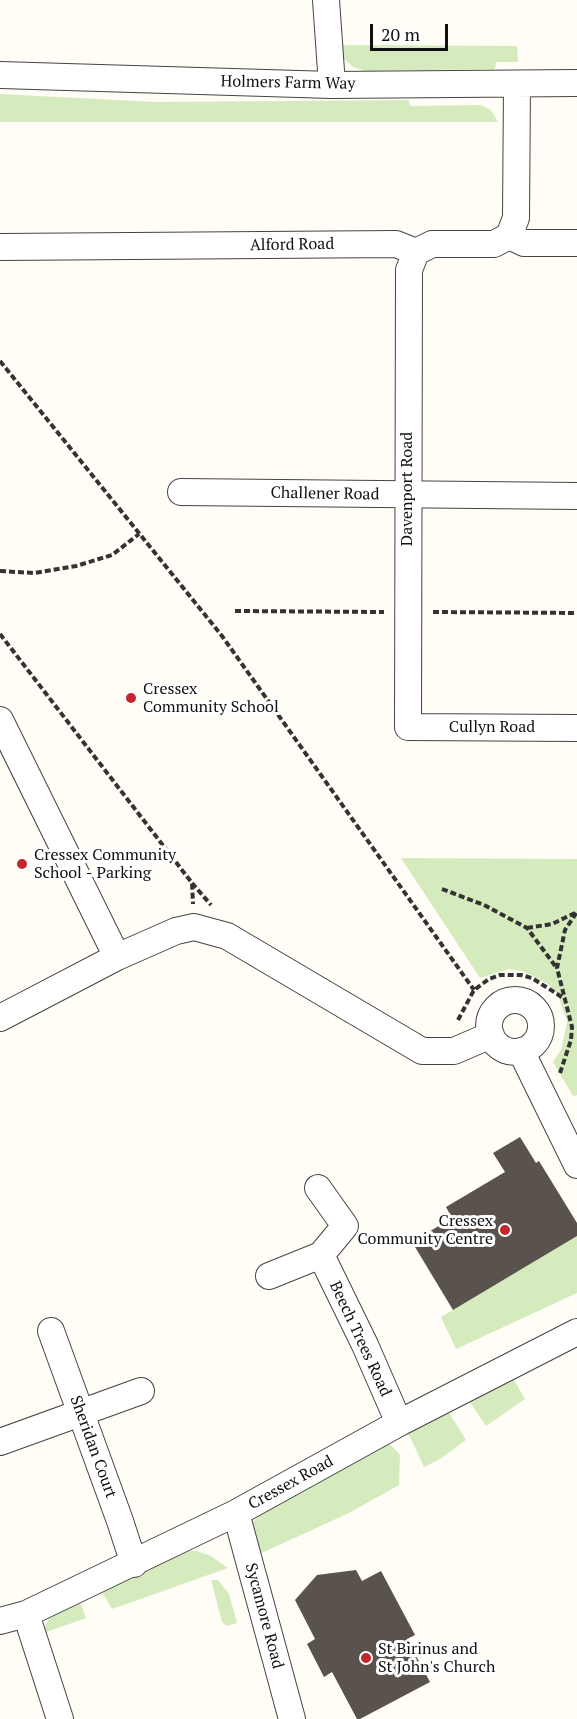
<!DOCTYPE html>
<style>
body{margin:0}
#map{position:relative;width:577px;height:1719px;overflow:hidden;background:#fffdf5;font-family:"PT Serif",serif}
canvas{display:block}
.scale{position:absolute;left:370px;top:24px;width:78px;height:27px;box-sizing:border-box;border:3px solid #111;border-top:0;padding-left:8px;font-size:18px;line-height:21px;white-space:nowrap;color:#111;-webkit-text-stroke:4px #fff;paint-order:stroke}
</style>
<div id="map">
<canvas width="577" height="1719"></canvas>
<div class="scale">20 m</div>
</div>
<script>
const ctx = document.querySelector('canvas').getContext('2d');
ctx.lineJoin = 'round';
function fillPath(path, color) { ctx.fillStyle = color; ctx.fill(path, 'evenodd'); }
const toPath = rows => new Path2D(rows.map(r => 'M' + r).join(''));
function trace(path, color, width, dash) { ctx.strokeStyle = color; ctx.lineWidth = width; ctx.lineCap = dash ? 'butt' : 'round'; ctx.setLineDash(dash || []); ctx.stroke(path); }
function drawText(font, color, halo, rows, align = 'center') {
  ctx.font = font + ' "PT Serif",serif'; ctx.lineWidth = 6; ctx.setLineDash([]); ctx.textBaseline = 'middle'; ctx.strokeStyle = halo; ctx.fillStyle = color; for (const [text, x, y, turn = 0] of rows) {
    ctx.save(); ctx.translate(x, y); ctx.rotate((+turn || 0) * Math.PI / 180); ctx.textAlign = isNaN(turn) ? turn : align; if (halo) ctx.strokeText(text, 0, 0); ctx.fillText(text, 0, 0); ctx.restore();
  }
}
const green = toPath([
 [338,45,517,46,518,62,496,62,495,69,364,71,353,67,343,58],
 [0,94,157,102,409,100,410,106,480,105,491,110,498,122,0,122],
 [401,858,577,859,577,1095,573,1096,553,1062,561,1050,567,1022,558,995,548,984,523,971,508,969,480,978],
 [577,1236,577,1293,456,1349,441,1317],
 [508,1378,514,1380,525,1399,486,1426,467,1398],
 [448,1411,466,1440,440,1459,424,1467,408,1433],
 [389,1443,400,1455,399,1485,349,1513,255,1556,250,1541,253,1522,263,1510],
 [180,1551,197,1551,211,1556,228,1568,112,1609,102,1592],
 [211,1580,218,1580,229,1594,237,1623,227,1626,222,1622],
 [80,1602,86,1618,41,1634,51,1615]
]);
const building = toPath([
 [520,1137,536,1163,539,1161,577,1223,577,1236,453,1310,412,1242,452,1218,446,1207,505,1172,493,1153],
 [356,1570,362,1581,381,1571,415,1635,407,1639,430,1682,360,1719,357,1719,332,1672,324,1677,307,1644,315,1639,295,1600,317,1575]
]);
const path = toPath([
 [0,361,222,636,474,990],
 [0,571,34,573,76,566,112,555,139,534],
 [235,611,384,612],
 [433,612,577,613],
 [0,634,192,883,193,904],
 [192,883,211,905],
 [442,889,484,905,527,928,556,967],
 [527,928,552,924,575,913],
 [458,1020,474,990,489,979,500,975,521,975,532,978,565,999],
 [560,1073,571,1040,572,1027,557,968,565,930,577,912]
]);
const minor = toPath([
 [326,0,332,85],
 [0,75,332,85,577,83],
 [509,236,516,218,517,84],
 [0,247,396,244,416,252,432,244,494,244,509,236,524,243,577,243],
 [416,252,409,270,408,727,577,728],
 [181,492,577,496],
 [0,720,117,957],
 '489 1026a26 26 0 1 1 52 0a26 26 0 1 1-52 0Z',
 [0,1018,117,957,176,931,194,927,227,936,422,1051,454,1051,491,1035],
 [521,1051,577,1165],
 [321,1255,365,1345,399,1423],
 [269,1276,321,1255,345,1226,318,1188],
 [51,1331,120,1521,134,1564],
 [0,1442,141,1391],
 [236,1513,292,1719],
 [26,1614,60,1719],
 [0,1621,26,1614,236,1513,399,1423,577,1332]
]);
const markers = [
 [131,698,6,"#c4262e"],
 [22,864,6,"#c4262e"],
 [505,1230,6,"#c4262e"],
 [366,1658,6,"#c4262e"]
];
const streetNames = [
 ["Holmers Farm Way",288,83,1],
 ["Alford Road",292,245,-1],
 ["Davenport Road",407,489,-90],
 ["Challener Road",325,494,1],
 ["Cullyn Road",492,727],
 ["Beech Trees Road",360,1339,65],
 ["Sheridan Court",93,1447,70],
 ["Cressex Road",291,1483,-29],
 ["Sycamore Road",264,1616,75]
];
const poiNames = [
 ["Cressex",143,689],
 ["Community School",143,707],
 ["Cressex Community",34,855],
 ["School - Parking",34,873],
 ["Cressex",493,1221,"right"],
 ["Community Centre",493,1239,"right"],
 ["St Birinus and",378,1649],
 ["St John's Church",378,1667]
];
fillPath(green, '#d5ebbd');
fillPath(building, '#5a524d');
trace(minor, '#444', 28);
trace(path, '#333', 4, [6, 3]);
trace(minor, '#fff', 26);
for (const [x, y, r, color] of markers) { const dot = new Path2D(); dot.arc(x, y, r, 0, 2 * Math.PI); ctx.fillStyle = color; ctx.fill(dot); trace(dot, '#fff', 2); }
drawText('16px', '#111', '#fff', streetNames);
drawText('16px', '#111', '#fff', poiNames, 'left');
</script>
